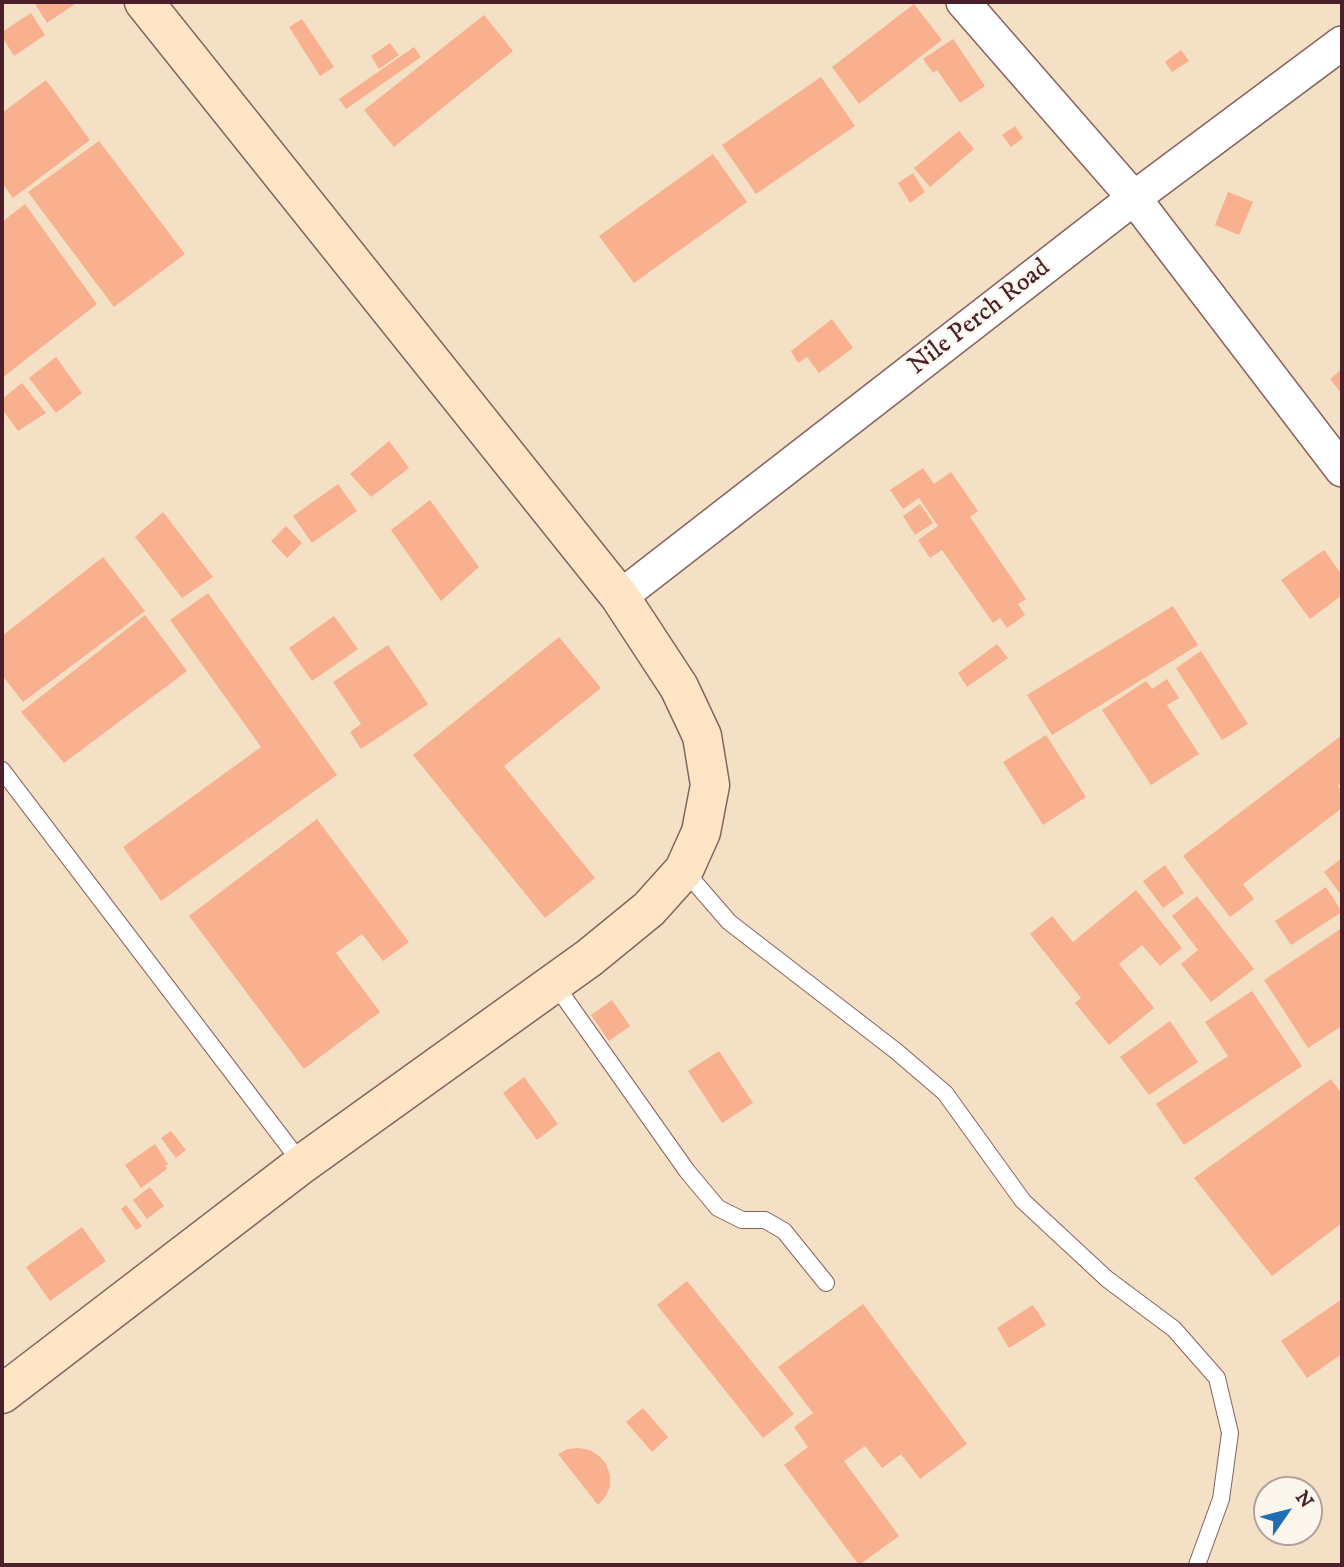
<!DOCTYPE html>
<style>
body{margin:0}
#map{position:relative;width:1344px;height:1567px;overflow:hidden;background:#f4e0c4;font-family:"IM FELL DW Pica",serif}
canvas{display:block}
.frame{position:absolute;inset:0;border:4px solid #4a1f2b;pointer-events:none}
.north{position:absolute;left:1253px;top:1476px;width:70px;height:70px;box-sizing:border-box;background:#fbf7ec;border:2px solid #b4a19f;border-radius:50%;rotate:55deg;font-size:19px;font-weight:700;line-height:28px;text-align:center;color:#4a1f2b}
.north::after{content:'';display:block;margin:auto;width:24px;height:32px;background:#1f6fb2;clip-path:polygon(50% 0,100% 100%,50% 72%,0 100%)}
</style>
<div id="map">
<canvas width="1344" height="1567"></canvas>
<div class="frame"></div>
<div class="north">N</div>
</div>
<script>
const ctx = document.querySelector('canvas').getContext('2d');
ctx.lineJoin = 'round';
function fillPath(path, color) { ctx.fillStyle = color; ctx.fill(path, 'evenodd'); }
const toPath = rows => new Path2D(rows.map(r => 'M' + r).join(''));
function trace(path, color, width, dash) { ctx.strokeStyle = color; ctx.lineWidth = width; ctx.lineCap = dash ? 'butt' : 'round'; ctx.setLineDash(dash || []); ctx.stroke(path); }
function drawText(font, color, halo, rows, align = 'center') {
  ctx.font = font + ' "IM FELL DW Pica",serif'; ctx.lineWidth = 5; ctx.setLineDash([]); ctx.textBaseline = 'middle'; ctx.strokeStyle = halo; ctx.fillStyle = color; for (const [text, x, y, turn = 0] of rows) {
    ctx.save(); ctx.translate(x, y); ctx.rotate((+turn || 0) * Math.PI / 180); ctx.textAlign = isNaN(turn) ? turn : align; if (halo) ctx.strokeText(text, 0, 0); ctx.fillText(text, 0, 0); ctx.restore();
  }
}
const building = toPath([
 [39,2,78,2,47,23,35,4],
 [914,4,942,40,859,104,832,67],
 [31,13,45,35,14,56,2,37,2,32],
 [484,15,513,51,394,147,364,110],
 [302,19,334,67,320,76,289,27],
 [953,39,985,86,960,103,937,70,933,73,923,59],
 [390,43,399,55,379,69,371,56],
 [414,47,421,57,346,109,339,99],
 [1181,50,1189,61,1172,72,1165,62],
 [821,77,855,126,756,194,722,145],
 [46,80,90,140,13,198,2,183,2,113],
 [1015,126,1023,138,1011,147,1002,135],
 [959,131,974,149,930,187,914,168],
 [99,141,185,254,114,307,28,192],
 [713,154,747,202,634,283,599,236],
 [913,173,925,192,910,203,898,183],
 [1228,192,1253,202,1239,235,1215,225],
 [25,204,97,304,2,378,2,222],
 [832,319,853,348,819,373,807,357,798,363,791,351],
 [56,357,82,393,56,413,29,378],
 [1342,369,1342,394,1330,379],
 [22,383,46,413,18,431,2,409,2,399],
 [389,441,409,468,371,497,350,474],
 [923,468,934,484,951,472,978,511,970,517,1026,599,1018,604,1025,615,1007,628,1000,618,993,623,942,550,930,558,918,540,938,526,919,498,903,509,890,490],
 [338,484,357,511,312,543,293,516],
 [430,500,479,567,441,601,391,530],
 [920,504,933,523,915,535,903,516],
 [163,512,213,577,182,598,135,537],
 [286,526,302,543,287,558,271,541],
 [1324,550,1342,575,1342,595,1310,619,1281,580],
 [103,557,145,611,23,702,2,675,2,636],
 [208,593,337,775,161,901,123,847,261,747,170,620],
 [1173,606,1198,645,1052,735,1027,695],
 [145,615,187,671,64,763,21,712],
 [334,616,358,649,312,681,289,648],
 [559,637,601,688,504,766,595,878,545,918,413,755],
 [997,644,1008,658,967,687,958,673],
 [388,645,428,704,361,749,350,732,361,724,333,682],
 [1201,651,1248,724,1222,740,1176,668],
 [1167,679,1179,698,1167,705,1199,754,1151,785,1102,710,1146,681,1152,689],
 [1046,735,1086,797,1043,825,1003,762],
 [1342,735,1342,782,1338,786,1342,792,1342,808,1243,884,1254,899,1230,917,1183,856],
 [317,819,409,942,383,961,362,934,336,953,380,1012,304,1069,189,916],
 [1342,858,1342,896,1324,872],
 [1165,865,1184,893,1163,908,1143,881],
 [1326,887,1342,912,1291,945,1275,921],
 [1136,890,1182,948,1160,966,1142,945,1119,964,1154,1008,1109,1045,1075,1003,1081,998,1030,934,1052,916,1073,942],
 [1197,896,1254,969,1211,1002,1181,964,1198,950,1172,916],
 [1342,928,1342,1026,1308,1048,1264,980],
 [1252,991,1302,1066,1184,1145,1156,1104,1228,1056,1205,1022],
 [612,1000,630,1026,609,1041,591,1015],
 [1170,1021,1198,1062,1149,1095,1120,1057],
 [719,1051,753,1103,722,1123,688,1071],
 [524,1077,558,1124,537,1140,503,1093],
 [1331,1079,1342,1094,1342,1223,1272,1276,1194,1178],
 [171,1131,186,1150,176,1158,161,1138],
 [155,1144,168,1164,165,1166,167,1169,141,1188,125,1165],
 [150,1187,164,1206,147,1219,133,1200],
 [126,1205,142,1226,136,1230,121,1209],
 [82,1227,106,1261,50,1301,26,1267],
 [687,1281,794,1414,763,1438,657,1305],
 [1342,1299,1342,1354,1307,1378,1281,1341],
 [863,1304,967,1444,920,1479,901,1454,882,1468,865,1446,844,1461,899,1536,859,1565,784,1465,808,1447,794,1427,813,1413,778,1367],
 [1033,1305,1046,1325,1009,1348,997,1328],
 [643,1408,668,1437,652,1452,626,1422],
 [579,1448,590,1450,599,1456,606,1464,610,1475,610,1486,606,1496,598,1505,558,1454,568,1449]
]);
const lane = toPath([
 [2,770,302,1164],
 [684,870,729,922,896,1051,945,1093,1023,1201,1107,1279,1174,1329,1217,1378,1230,1433,1221,1499,1197,1565],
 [554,983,687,1171,718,1208,742,1220,765,1220,784,1231,826,1283]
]);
const street = toPath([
 [963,2,1134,198,1342,470],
 [620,597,1134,198,1342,43]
]);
const secondary = toPath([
 [2,1394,302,1164,589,958,649,909,684,870,701,832,710,785,702,736,679,687,620,597,144,2]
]);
const streetNames = [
 ["Nile Perch Road",980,318,-38]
];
fillPath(building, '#f9b08e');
trace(lane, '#866361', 18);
trace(street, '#866361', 36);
trace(secondary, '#866361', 41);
trace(lane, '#fff', 16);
trace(street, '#fff', 33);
trace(secondary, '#fde5c5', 38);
drawText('26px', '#4a1f2b', '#fbf7ec', streetNames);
</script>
